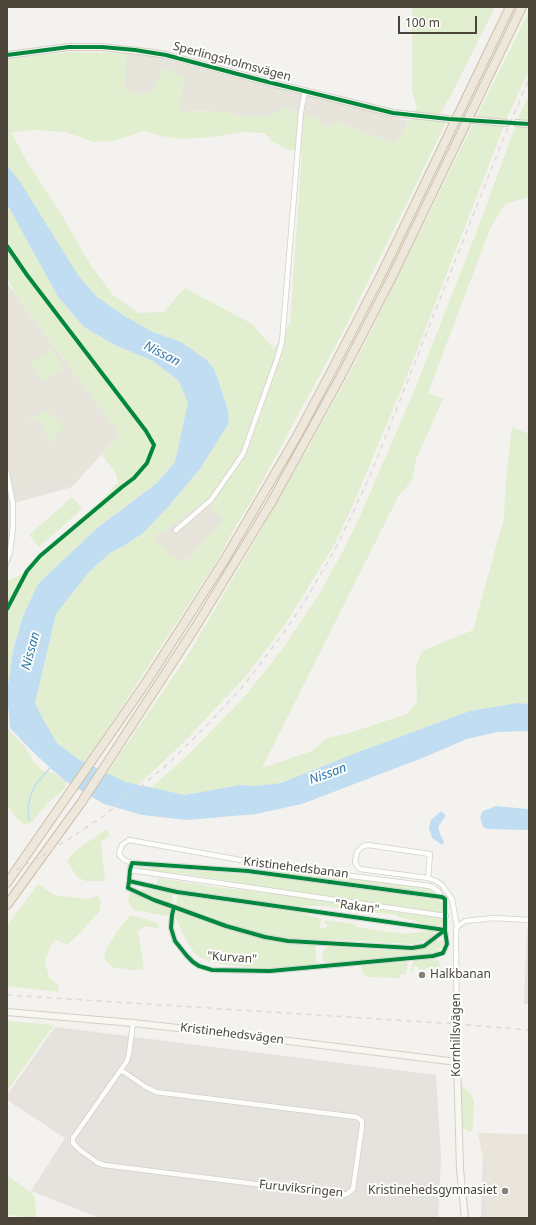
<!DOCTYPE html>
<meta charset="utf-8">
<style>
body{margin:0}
#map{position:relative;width:536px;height:1225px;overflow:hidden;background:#f4f2ee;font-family:"Noto Sans",sans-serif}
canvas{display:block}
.frame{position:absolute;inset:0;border:8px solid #4b4439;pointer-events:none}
.scale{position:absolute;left:398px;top:16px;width:79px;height:18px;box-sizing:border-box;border:2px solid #4b4439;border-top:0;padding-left:5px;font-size:12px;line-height:14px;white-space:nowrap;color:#4b4439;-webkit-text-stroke:3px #fff;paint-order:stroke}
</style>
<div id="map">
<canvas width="536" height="1225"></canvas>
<div class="frame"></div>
<div class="scale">100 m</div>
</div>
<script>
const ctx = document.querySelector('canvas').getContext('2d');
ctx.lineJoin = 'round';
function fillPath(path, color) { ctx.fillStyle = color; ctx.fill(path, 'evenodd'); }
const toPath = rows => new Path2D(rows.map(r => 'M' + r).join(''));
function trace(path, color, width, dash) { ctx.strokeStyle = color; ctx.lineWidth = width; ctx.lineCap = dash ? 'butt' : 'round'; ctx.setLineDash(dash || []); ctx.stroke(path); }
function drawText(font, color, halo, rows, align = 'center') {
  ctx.font = font + ' "Noto Sans",sans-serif'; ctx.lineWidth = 4; ctx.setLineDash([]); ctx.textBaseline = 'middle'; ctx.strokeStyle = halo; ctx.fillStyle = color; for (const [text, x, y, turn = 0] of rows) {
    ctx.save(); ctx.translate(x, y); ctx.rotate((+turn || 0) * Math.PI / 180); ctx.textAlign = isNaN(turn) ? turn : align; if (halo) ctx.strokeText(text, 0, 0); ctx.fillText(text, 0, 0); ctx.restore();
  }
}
const residential = toPath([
 [126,53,152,56,409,121,396,144,351,128,337,121,334,125,328,128,315,117,297,114,287,107,271,116,241,116,225,112,178,111,153,90,138,95,124,89],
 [7,283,120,434,72,487,15,503,14,538,12,557,7,571],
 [206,501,225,520,186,561,179,560,172,557,154,538]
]);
const industrial = toPath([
 [527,929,529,929,529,1004,524,1004],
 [55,1027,436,1075,441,1158,438,1218,100,1218,31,1191,65,1138,7,1100,7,1095]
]);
const education = toPath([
 [478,1133,529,1134,529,1218,481,1218,483,1160]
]);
const green = toPath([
 [412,7,495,7,451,95,436,121,446,122,398,221,344,330,252,500,233,531,218,559,86,762,78,759,57,743,43,719,35,703,56,614,89,572,110,553,127,544,143,533,168,507,200,469,229,423,228,411,219,382,214,369,207,360,181,342,153,332,123,315,97,297,78,275,21,183,7,165,7,59,69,52,126,53,124,88,138,95,153,90,164,67,185,78,179,111,225,112,241,116,271,116,287,107,297,114,315,117,328,128,334,125,337,121,351,128,396,144,417,108,412,91],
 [33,130,66,132,93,142,114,141,144,131,161,136,183,139,213,137,241,132,264,133,272,141,289,150,302,151,290,323,274,349,252,324,185,288,164,312,139,313,113,295,90,264,63,217,26,160,11,132],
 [206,501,224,520,186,561,179,560,172,557,154,538],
 [529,11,529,70,507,118,407,376,352,507,333,547,286,623,246,676,180,746,138,785,126,782,107,773,190,652,271,513,351,371],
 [529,95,529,197,505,204,490,229,428,393,443,399,416,459,412,481,399,495,262,768,312,751,327,738,346,734,407,714,417,701,416,666,422,651,473,630,504,518,506,478,512,427,529,434,529,704,517,703,470,711,361,751,281,783,255,786,240,785,185,795,151,788,190,753,245,696,281,651,318,596,344,549,360,516,414,391,475,236,520,114],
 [7,204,58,297,84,327,115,345,153,361,179,381,189,403,175,462,157,483,97,528,38,584,23,616,13,651,7,692,7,581,22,574,39,554,106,496,118,482,116,473,102,455,120,434,15,293,7,276],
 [52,349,64,368,43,381,31,363],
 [49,409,50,414,64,427,49,444,41,419,24,424],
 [72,497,82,509,39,547,29,535],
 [7,720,7,728,25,747,33,761,43,771,54,773,67,783,64,789,47,804,31,823,24,824,14,816,7,804],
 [106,829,110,835,101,842,105,881,86,881,77,877,67,861,74,852],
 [137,867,273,876,435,897,438,899,442,903,443,912,441,913,260,888,235,882,178,873,157,872,139,870,136,868],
 [268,867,426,888,431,889,435,893,268,872,267,868],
 [159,878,215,887,272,893,396,912,440,918,443,921,439,926,431,926,412,920,398,917,396,915,323,906,294,906,160,887,157,884,158,879],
 [38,884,55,895,86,899,97,896,101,901,100,911,80,933,67,945,56,940,51,945,45,961,49,977,58,985,59,992,7,986,7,926],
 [142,889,171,892,173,896,172,903,141,892],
 [132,892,171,908,170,914,167,916,134,910,130,905,128,900,130,893],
 [180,894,294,911,321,919,320,928,322,928,327,927,327,924,324,923,325,920,354,924,356,927,404,934,431,931,434,932,434,934,428,939,415,944,341,940,300,940,283,938,257,933,226,924,178,906,176,905,177,898],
 [176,911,238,932,258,938,285,942,315,945,317,964,288,967,280,968,278,966,275,968,261,968,227,965,210,962,198,956,189,946,175,917,175,912],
 [130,915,158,923,159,929,144,926,138,931,144,969,129,970,112,967,104,959,106,950,116,933],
 [437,940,443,941,442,946,438,952,433,954,331,964,324,961,322,956,324,950,329,946,406,951,424,947],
 [435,959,438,960,440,963,439,971,434,971,434,968,426,968,426,970,418,969,419,966,414,966,413,973,411,973,413,961],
 [405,961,408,963,406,974,400,974,400,978,369,977,365,975,362,971,361,967,363,965],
 [7,1021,54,1025,7,1091],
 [461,1085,471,1094,474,1101,473,1128,472,1131,469,1132,461,1127],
 [7,1175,34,1195,37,1218,7,1215]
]);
const parking = toPath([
 [69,479,71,485,22,500,21,494],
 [483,1160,487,1160,486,1218,481,1218]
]);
const water = toPath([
 [7,165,21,183,78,275,97,297,123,315,153,332,181,342,207,360,214,369,219,382,228,411,229,423,200,469,168,507,143,533,127,544,110,553,89,572,56,614,35,703,43,719,57,743,78,759,126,782,185,795,240,785,255,786,281,783,361,751,470,711,517,703,529,704,529,731,497,732,467,739,425,757,302,804,256,814,187,820,142,815,104,804,65,781,34,753,10,728,7,692,13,651,23,616,38,584,97,528,157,483,175,462,188,403,179,381,153,361,115,345,84,327,58,297,7,204],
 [496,806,528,809,529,828,527,830,488,829,483,827,480,817,483,811],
 [441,811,445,815,445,817,438,827,440,834,444,842,442,845,432,838,429,828,431,820]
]);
const stream = toPath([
 [29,820,28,808,30,797,36,784,50,768]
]);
const street = toPath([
 [7,473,13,504,13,527,10,552,7,560],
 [176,530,211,500,243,454,276,362,282,342,301,112,305,91],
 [132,863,124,860,120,856,119,853,122,845,129,840,274,866,430,886,438,891,440,896],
 [130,870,446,916],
 [428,878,430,854,368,845,363,846,357,852,355,862,357,866,360,869,428,878,436,881,442,885,452,899,457,927],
 [129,881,177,892,445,930,445,899,442,897,248,871,132,863,130,870,129,881,128,888,154,900,174,907,226,926,265,937,288,941,412,948,424,946,445,930,447,944,443,953,433,956,270,971,212,970,199,966,193,962,187,956,175,941,171,928,172,915,174,907],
 [457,1062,456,931,457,927,465,921,494,918,529,920],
 [121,1070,146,1087,156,1092,357,1117,362,1121,362,1126,353,1189,347,1194,343,1195,104,1165,98,1163,80,1150,73,1143,73,1138,127,1061,129,1054,133,1023]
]);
const secondary = toPath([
 [7,55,69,47,102,47,147,52,166,55,264,81,393,113,449,119],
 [473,120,506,123],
 [517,123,529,124],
 [7,1012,133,1023,241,1035,457,1062,460,1169,465,1218]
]);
const highway = toPath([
 [7,883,145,684,185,622,225,559,297,436,331,372,381,275,510,7],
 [7,905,81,803,195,628,271,503,341,376,391,279,522,7]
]);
const rail = toPath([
 [7,875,47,853,101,818,140,787,168,764,208,724,245,684,287,628,305,601,338,544,370,476,506,132,529,79],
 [7,995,457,1024,529,1030]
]);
const cycleway = toPath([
 [7,55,69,47,102,47,135,50,166,55,264,81,393,113,449,119,529,124],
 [7,246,27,275,146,431,154,445,147,463,134,478,122,487,40,556,27,571,7,609],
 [129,881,177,892,445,930,445,899,442,897,248,871,132,863,130,870,129,881,128,888,154,900,174,907,226,926,265,937,288,941,412,948,424,946,445,930,447,944,443,953,433,956,270,971,212,970,199,966,193,962,187,956,175,941,171,928,172,915,174,907]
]);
const markers = [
 [422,975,4,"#868178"],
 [505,1191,4,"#868178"]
];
const streetNames = [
 ["Sperlingsholmsvägen",232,62,15],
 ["Kristinehedsbanan",296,868,7],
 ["\"Rakan\"",357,907,8],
 ["\"Kurvan\"",232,958,4],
 ["Kristinehedsvägen",232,1034,7],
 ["Kornhillsvägen",457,1035,-90],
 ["Furuviksringen",301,1189,6]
];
const poiNames = [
 ["Halkbanan",430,975],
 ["Kristinehedsgymnasiet",497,1191,"right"]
];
const waterNames = [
 ["Nissan",162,354,27],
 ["Nissan",31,651,-75],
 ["Nissan",328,774,-20]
];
fillPath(residential, '#e7e4dc');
fillPath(industrial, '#e6e2de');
fillPath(education, '#eae5da');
fillPath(green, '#e1eecf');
fillPath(parking, '#e6e3df');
fillPath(water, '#c0ddf1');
trace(stream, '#c0ddf1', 1.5);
trace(street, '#d2d0cb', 6);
trace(secondary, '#d3cfc5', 8);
trace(highway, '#ccbfa9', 10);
trace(street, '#fdfdfc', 4.5);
trace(secondary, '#f7f6f1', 6);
trace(highway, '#ede8db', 8);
trace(rail, '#dbdbda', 1.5, [5, 5]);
trace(cycleway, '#00873e', 4);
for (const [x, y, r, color] of markers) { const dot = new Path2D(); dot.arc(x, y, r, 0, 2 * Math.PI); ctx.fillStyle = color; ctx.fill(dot); trace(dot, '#fff', 1.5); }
drawText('12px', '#4b4439', '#fff', streetNames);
drawText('12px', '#4b4439', '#fff', poiNames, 'left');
drawText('italic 13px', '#2e7ab2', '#fff', waterNames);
</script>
